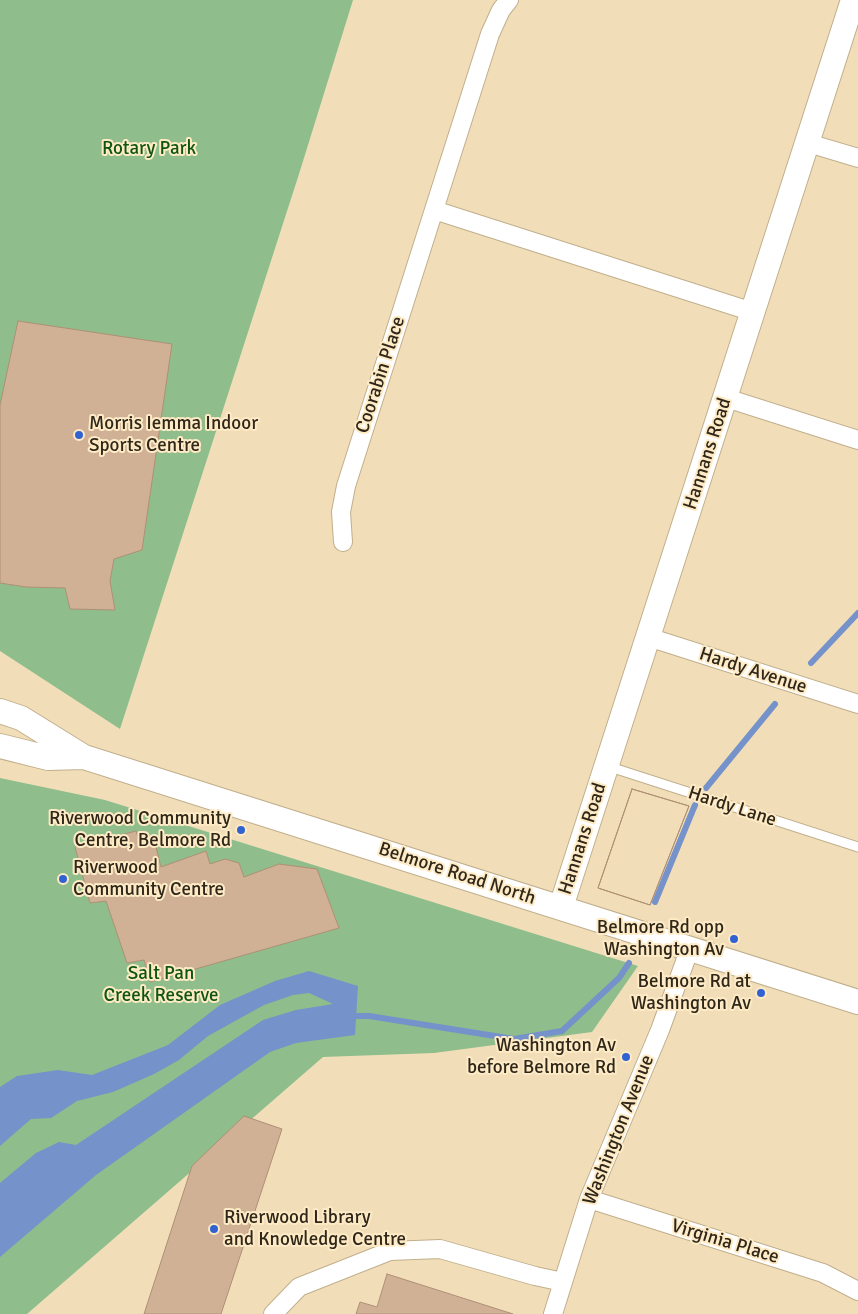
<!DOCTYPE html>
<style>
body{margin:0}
canvas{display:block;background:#f1deb9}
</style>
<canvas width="858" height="1314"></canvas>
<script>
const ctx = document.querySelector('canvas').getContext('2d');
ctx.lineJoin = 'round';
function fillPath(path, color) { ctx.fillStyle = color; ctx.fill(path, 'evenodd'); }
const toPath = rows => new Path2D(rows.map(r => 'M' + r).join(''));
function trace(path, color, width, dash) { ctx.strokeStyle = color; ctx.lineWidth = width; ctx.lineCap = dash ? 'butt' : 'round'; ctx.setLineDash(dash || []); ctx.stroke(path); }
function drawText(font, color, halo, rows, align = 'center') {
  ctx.font = font + ' Signika,sans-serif'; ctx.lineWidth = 4; ctx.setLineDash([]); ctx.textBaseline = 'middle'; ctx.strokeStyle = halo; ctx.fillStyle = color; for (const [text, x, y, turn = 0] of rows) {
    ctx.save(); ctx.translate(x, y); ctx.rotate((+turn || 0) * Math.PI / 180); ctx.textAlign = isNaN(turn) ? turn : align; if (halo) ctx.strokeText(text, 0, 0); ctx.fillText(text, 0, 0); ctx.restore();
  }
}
const green = toPath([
 [0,0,353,0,299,174,120,729,0,651],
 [0,778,105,800,638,966,592,1032,434,1053,323,1057,27,1314,0,1314]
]);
const water = toPath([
 [309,971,358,986,355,1035,296,1043,270,1052,96,1175,0,1257,0,1183,36,1153,59,1142,76,1145,263,1020,296,1010,333,1004,309,993,293,995,264,1005,208,1036,179,1060,154,1074,113,1092,77,1101,51,1118,31,1119,0,1146,0,1087,17,1076,58,1070,92,1075,168,1045,220,1005,275,981]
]);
const stream = toPath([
 [811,663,858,613],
 [706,788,775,704],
 [655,902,695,805],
 [350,1016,369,1016,514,1039,562,1031,619,978,629,963]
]);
const building = toPath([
 [18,321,172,344,142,550,114,559,110,581,115,610,70,609,65,588,26,587,0,583,0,405,18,321],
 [632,789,689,806,650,905,598,888,632,789],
 [632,789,689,806,650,905,598,888,632,789],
 [136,831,140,843,154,839,161,867,206,851,210,864,225,859,239,863,244,877,279,864,317,869,339,928,150,982,144,960,127,963,106,901,90,903,75,847,136,831],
 [244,1116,282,1129,221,1314,144,1314,192,1166,244,1116],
 [387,1274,513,1314,356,1314,360,1302,377,1307,387,1274]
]);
const lane = toPath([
 [607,766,858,847]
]);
const street = toPath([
 [808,143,858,158],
 [434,210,753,312],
 [726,398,858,440],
 [343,542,341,512,346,486,490,34,501,10,509,0],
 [648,637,858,704],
 [589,1199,823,1273,858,1291],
 [273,1314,299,1287,390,1251,440,1249,535,1276,563,1282],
 [553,1314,589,1199,660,1030,690,948]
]);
const secondary = toPath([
 [0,711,21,718,84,757,858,1002],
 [0,746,48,758,84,757],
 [561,907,853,0]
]);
const markers = [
 [79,435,5,"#3062d1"],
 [241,830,5,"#3062d1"],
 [63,879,5,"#3062d1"],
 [734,939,5,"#3062d1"],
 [761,993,5,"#3062d1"],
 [626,1057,5,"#3062d1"],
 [214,1229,5,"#3062d1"]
];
const parkNames = [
 ["Rotary Park",149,149],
 ["Salt Pan",161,974],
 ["Creek Reserve",161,996]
];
const streetNames = [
 ["Coorabin Place",381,375,-72],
 ["Hannans Road",708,454,-72],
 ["Hardy Avenue",753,671,18],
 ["Hardy Lane",732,807,18],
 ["Hannans Road",583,839,-72],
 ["Belmore Road North",457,874,18],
 ["Washington Avenue",619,1130,-68],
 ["Virginia Place",725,1242,17]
];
const poiNames = [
 ["Morris Iemma Indoor",89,424,"left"],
 ["Sports Centre",89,446,"left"],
 ["Riverwood Community",231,819],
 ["Centre, Belmore Rd",231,841],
 ["Riverwood",73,868,"left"],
 ["Community Centre",73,890,"left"],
 ["Belmore Rd opp",724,928],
 ["Washington Av",724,950],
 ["Belmore Rd at",751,982],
 ["Washington Av",751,1004],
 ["Washington Av",616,1046],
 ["before Belmore Rd",616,1068],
 ["Riverwood Library",224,1218,"left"],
 ["and Knowledge Centre",224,1240,"left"]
];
fillPath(green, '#8fbe8c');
fillPath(water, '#7592ca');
trace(stream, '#7592ca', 6);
fillPath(building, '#d0b196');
trace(building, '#ae9075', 1);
trace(lane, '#c1af8c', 11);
trace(street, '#c1af8c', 20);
trace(secondary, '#c1af8c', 26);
trace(lane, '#fff', 9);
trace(street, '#fff', 18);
trace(secondary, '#fff', 24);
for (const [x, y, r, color] of markers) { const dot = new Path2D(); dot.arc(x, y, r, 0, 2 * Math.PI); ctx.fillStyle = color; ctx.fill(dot); trace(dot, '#feebc6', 2); }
drawText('19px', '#0e5510', '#feebc6', parkNames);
drawText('19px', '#2f2719', '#feebc6', streetNames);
drawText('19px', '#2f2719', '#feebc6', poiNames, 'right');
</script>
